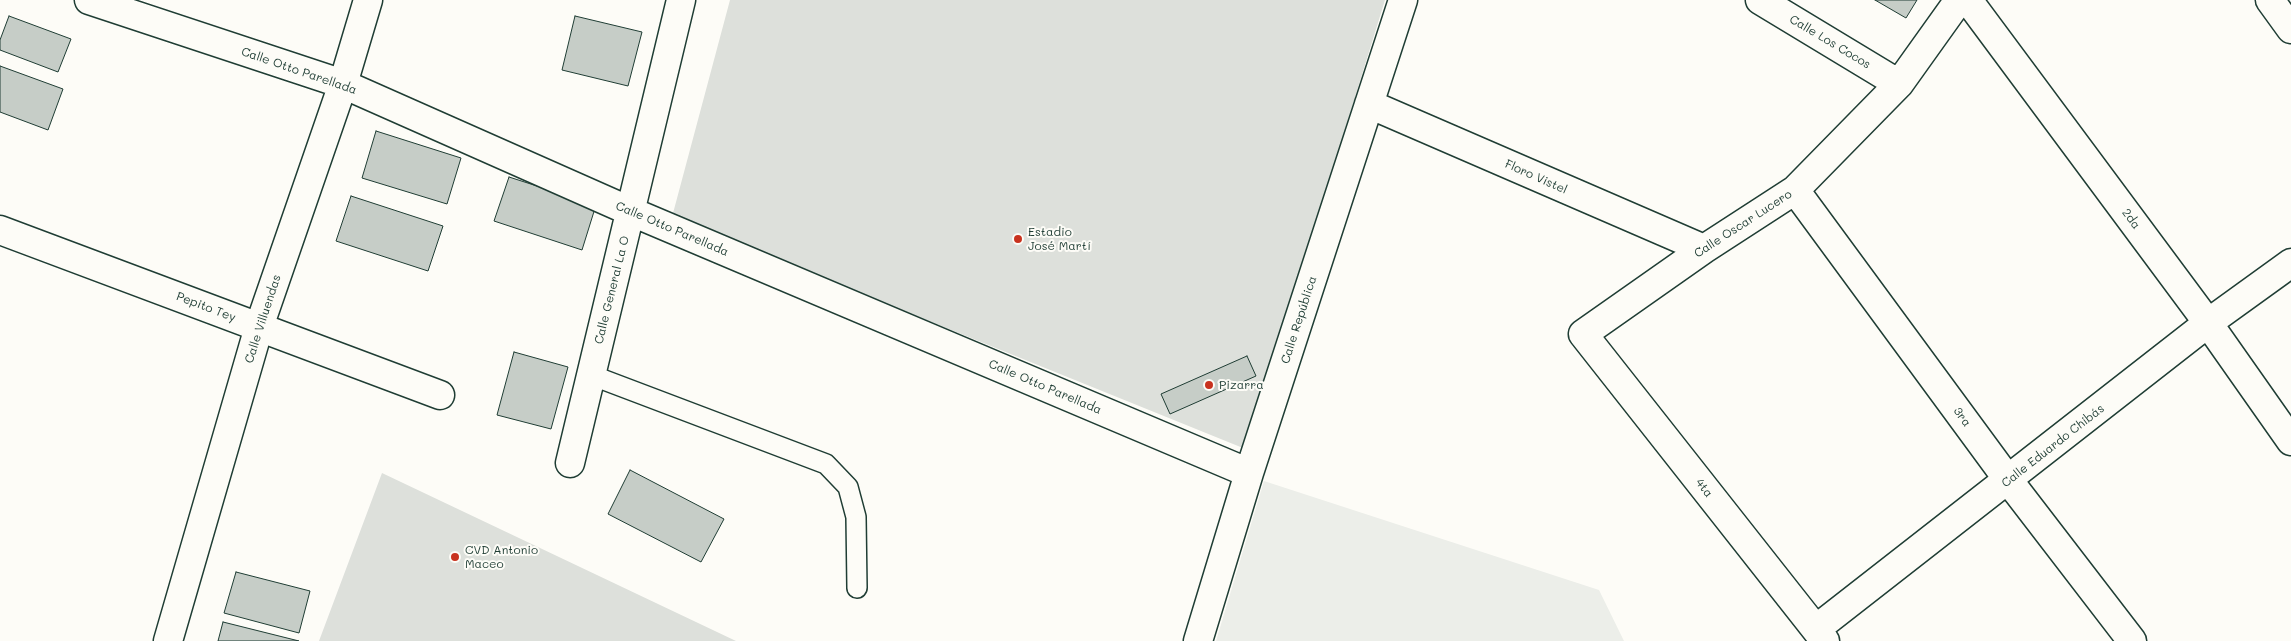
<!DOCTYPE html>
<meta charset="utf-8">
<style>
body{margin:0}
canvas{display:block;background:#fdfcf7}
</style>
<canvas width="2291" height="641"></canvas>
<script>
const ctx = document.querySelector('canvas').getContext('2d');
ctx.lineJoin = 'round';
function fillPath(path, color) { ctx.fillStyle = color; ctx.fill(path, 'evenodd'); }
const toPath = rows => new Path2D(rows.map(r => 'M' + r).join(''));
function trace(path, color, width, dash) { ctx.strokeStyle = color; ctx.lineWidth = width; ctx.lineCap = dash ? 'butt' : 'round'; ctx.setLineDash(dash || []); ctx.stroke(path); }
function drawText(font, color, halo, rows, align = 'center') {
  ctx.font = font + ' Mali,sans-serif'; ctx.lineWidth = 4; ctx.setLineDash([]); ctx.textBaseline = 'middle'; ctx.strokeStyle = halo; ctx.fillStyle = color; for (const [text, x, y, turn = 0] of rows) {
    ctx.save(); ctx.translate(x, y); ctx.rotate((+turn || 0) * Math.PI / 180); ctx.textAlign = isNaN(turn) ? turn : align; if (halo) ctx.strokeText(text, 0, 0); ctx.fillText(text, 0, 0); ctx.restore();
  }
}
const built = toPath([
 [1264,481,1599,590,1624,641,1216,641]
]);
const green = toPath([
 [730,0,1385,0,1284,327,1243,448,672,217],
 [382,473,736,641,319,641]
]);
const building = toPath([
 [1875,0,1917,0,1906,18,1875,0],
 [9,16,71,39,58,72,0,50,0,40,9,16],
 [575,16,642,32,628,86,562,70,575,16],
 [0,66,63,89,48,130,0,112,0,66],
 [376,131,461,158,447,204,362,178,376,131],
 [509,177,596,205,582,250,494,221,509,177],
 [351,196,443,226,428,271,336,241,351,196],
 [514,352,568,367,551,429,497,415,514,352],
 [1247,356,1256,376,1170,414,1161,394,1247,356],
 [630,470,724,519,701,562,608,514,630,470],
 [236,572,310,591,299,633,224,613,236,572],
 [223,622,299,641,218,641,223,622]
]);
const service = toPath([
 [591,375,826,464,848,487,856,517,857,588]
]);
const minor = toPath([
 [89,0,343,84,632,212,1249,473],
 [1760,0,1899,84],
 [1968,0,2208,323,2291,441],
 [2270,0,2291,29],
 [1369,104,1704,249],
 [1795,190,2009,481,2132,641],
 [0,230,440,395],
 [570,463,681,0],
 [1816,629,2208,323,2291,263],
 [168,641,259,327,343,84,368,0],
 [1198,641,1249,473,1403,0],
 [1825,641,1583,334,1704,249,1795,190,1899,84,1959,0]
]);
const markers = [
 [1018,239,5,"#c8321e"],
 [1209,385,5,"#c8321e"],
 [455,557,5,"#c8321e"]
];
const streetNames = [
 ["Calle Los Cocos",1830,42,31],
 ["Calle Otto Parellada",299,71,19],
 ["Floro Vistel",1536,177,24],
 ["2da",2131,219,53],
 ["Calle Oscar Lucero",1743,224,-33],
 ["Calle Otto Parellada",672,229,23],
 ["Calle General La O",612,290,-76],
 ["Pepito Tey",206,307,21],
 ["Calle Villuendas",263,319,-72],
 ["Calle República",1299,320,-72],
 ["Calle Otto Parellada",1045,387,23],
 ["3ra",1962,417,54],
 ["Calle Eduardo Chibás",2053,446,-38],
 ["4ta",1704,488,52]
];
const poiNames = [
 ["Estadio",1028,232],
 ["José Martí",1028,246],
 ["Pizarra",1219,385],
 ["CVD Antonio",465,550],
 ["Maceo",465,564]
];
fillPath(built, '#eceee9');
fillPath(green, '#dde0db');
fillPath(building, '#c6cdc7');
trace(building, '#1f3d34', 1);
trace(service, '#1f3d34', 22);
trace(minor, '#1f3d34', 31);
trace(service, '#fdfcf7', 19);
trace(minor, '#fdfcf7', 28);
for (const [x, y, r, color] of markers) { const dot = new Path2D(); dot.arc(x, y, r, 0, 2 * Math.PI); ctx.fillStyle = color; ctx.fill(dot); trace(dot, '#fdfcf7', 2); }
drawText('12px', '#1f3d34', '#fdfcf7', streetNames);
drawText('12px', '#1f3d34', '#fdfcf7', poiNames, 'left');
</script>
